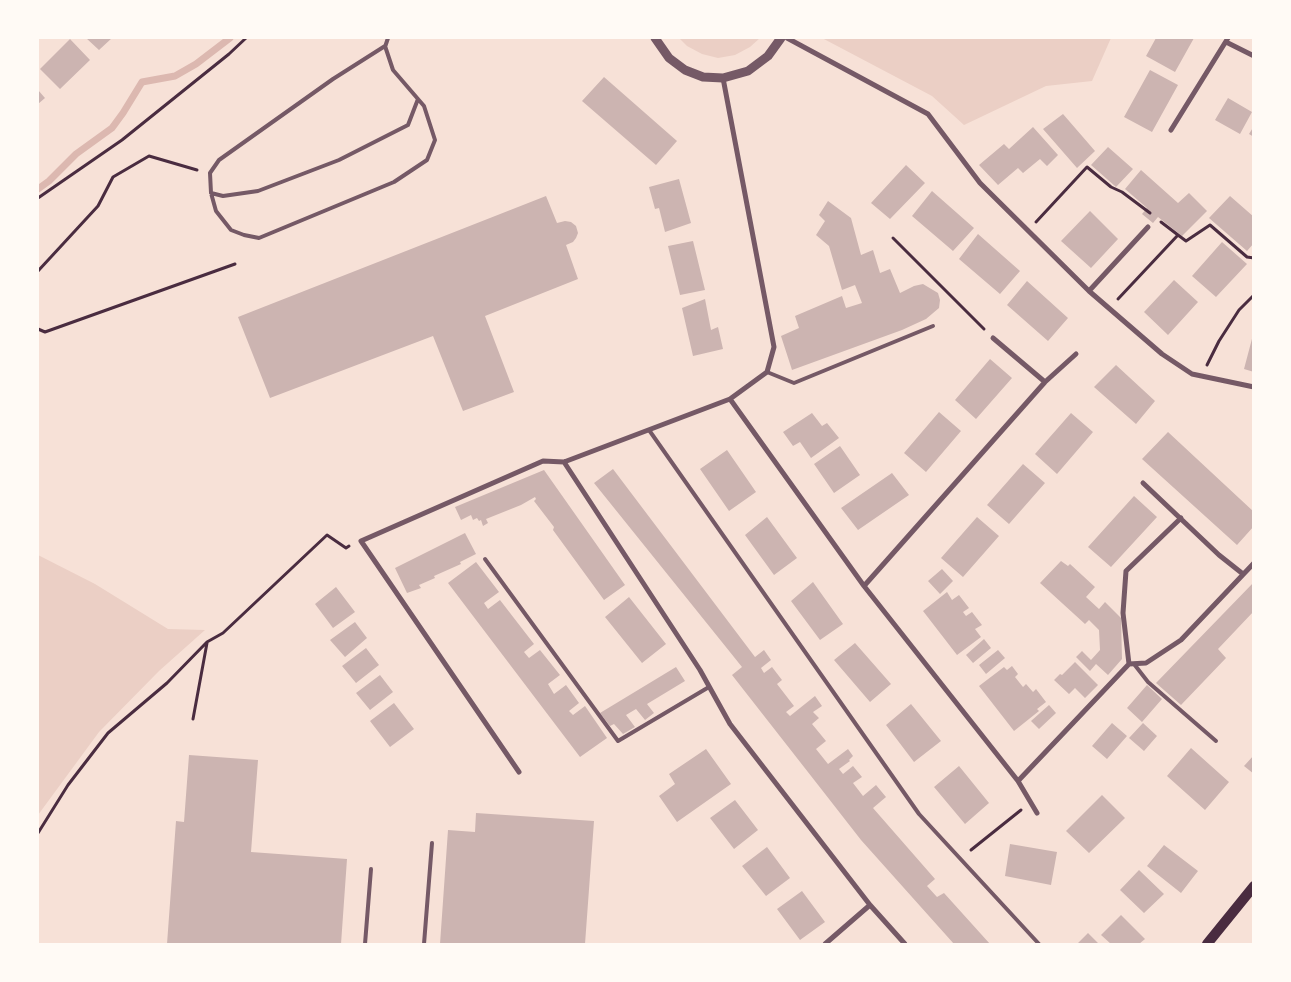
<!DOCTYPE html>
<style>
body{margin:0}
#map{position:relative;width:1291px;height:982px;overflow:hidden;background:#f7e1d7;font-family:"DejaVu Sans",sans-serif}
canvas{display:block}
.frame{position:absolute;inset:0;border:39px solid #fffaf5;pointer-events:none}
</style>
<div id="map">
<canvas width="1291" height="982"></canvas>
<div class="frame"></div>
</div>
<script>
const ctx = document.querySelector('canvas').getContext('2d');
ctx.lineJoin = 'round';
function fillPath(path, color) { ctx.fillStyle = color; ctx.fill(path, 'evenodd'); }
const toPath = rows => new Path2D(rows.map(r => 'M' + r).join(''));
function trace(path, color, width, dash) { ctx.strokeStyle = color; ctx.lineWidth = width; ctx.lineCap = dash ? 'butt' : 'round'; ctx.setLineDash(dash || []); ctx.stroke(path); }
const green = toPath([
 [679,38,760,38,750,47,735,55,718,58,702,54,687,46],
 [822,38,1111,38,1092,81,1046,86,964,125,932,96],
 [38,555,95,584,168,629,205,630,159,671,99,732,38,815]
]);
const stream = toPath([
 [38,189,49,181,76,154,112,128,123,113,142,82,175,76,196,64,230,38]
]);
const building = toPath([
 [86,38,112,38,99,50],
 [1156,38,1194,38,1175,72,1146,56],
 [70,39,90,60,60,89,40,69],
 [1150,70,1178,85,1152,132,1124,117],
 [604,77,677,141,656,165,582,101],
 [38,90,45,98,38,104],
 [1228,98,1252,112,1240,134,1215,120],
 [1063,114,1095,151,1077,168,1043,129],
 [1254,126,1254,137,1249,134],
 [1033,127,1058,155,1047,166,1040,159,1023,173,1018,168,998,185,979,165,1004,144,1009,149],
 [1108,147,1133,169,1116,187,1091,165],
 [906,165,925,183,890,219,871,203],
 [1141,170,1178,203,1189,193,1207,211,1182,236,1158,217,1153,223,1142,214,1147,208,1125,189],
 [679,179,691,223,665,232,659,208,655,209,649,187],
 [932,191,974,228,953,251,912,216],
 [546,196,557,223,565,221,571,222,576,226,578,233,576,238,573,242,566,245,578,279,485,316,514,392,463,411,433,336,270,398,238,317],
 [1230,196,1254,217,1254,243,1247,251,1209,218],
 [828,201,851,218,861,255,873,250,880,273,890,269,900,293,914,286,923,284,938,293,940,300,939,308,926,319,902,330,792,370,781,336,799,328,795,316,842,296,846,308,862,303,855,285,842,290,829,246,816,235,825,221,819,215],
 [1090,211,1118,239,1091,268,1061,241],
 [978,234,1020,271,1000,294,959,259],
 [693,241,705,290,680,295,668,246],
 [1222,242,1247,264,1216,297,1192,276],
 [1174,280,1198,302,1168,335,1144,312],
 [1027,281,1068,318,1048,341,1007,305],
 [705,299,711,330,718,327,723,349,693,356,682,308],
 [1253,335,1254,335,1254,372,1244,369],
 [990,359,1012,378,976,419,955,400],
 [1116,365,1155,401,1136,424,1094,387],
 [939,412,961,431,926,472,904,453],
 [812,413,822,426,827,423,839,438,811,458,800,442,793,446,783,432],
 [1071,413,1093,432,1057,474,1035,454],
 [1168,432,1254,512,1254,526,1237,545,1142,459],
 [840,446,860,475,834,493,814,464],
 [727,450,756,492,729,511,700,469],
 [1023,464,1045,483,1009,524,987,505],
 [613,469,755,657,764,650,771,660,761,668,764,673,772,667,782,680,777,684,794,706,786,712,790,716,815,696,822,706,813,712,819,718,812,724,826,741,816,749,828,764,848,749,853,756,849,760,850,761,839,769,843,774,853,766,862,777,853,783,863,796,876,785,886,797,873,808,935,879,927,886,937,897,944,893,990,944,954,944,861,840,822,790,732,675,742,667,594,483],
 [544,470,625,585,604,600,553,530,554,527,534,501,536,499,535,497,521,505,486,519,488,523,483,526,481,520,479,521,477,518,473,520,471,515,461,520,455,507],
 [892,473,909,495,858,530,841,508],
 [1134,496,1157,517,1111,567,1088,547],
 [767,517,797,558,774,575,745,535],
 [977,517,999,536,963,577,941,558],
 [465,533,476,554,460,562,461,564,434,576,435,578,419,585,421,588,407,593,395,568],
 [1061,561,1068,566,1070,564,1095,587,1086,597,1099,609,1105,602,1121,618,1122,659,1108,675,1096,664,1090,671,1076,657,1082,651,1091,660,1100,650,1099,630,1089,620,1085,624,1040,583],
 [476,562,499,592,484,603,488,609,500,600,534,644,524,652,529,658,540,650,560,675,548,684,554,694,566,685,579,703,569,711,573,715,585,706,607,738,580,757,448,583],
 [942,569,953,581,940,594,928,581],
 [813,582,843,624,820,640,791,601],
 [1254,582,1254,611,1218,649,1226,658,1181,705,1156,683],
 [336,587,355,612,333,628,315,604],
 [947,592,952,600,959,595,969,608,963,612,966,616,972,612,982,625,975,629,981,637,957,655,923,611],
 [629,597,666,644,642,663,605,617],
 [355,622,367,638,345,657,330,640],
 [984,639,991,648,973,663,966,655],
 [855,643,891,684,870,702,834,660],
 [366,648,379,665,356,683,342,666],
 [998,650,1005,658,986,674,979,665],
 [1075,662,1098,685,1085,698,1075,688,1069,694,1054,680,1060,674,1062,675],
 [1012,666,1018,674,1015,677,1023,687,1026,684,1033,692,1036,689,1046,702,1037,709,1039,711,1014,731,979,686,1004,667,1007,670],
 [676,667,685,681,647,704,654,713,645,720,636,709,626,715,635,727,623,734,614,724,610,726,600,713],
 [380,675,393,692,370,710,356,693],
 [1147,685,1162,699,1142,722,1127,708],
 [394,703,414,729,390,747,370,721],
 [911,704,941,741,914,762,886,725],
 [1049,705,1056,713,1039,729,1031,721],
 [1112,723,1127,736,1107,759,1092,746],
 [1143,723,1157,736,1144,751,1129,738],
 [1191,748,1229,782,1205,810,1167,776],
 [706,749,731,784,677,822,659,796,675,784,669,774],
 [189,755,258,760,251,852,347,859,341,944,167,944,176,821,184,822],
 [1254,755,1254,774,1244,766],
 [959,766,989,803,965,824,934,787],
 [1102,795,1125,818,1089,853,1066,831],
 [735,800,758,830,734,849,710,818],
 [476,813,594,821,585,944,440,944,448,830,475,832],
 [1010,844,1057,852,1051,885,1005,876],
 [1164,845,1198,871,1181,893,1147,866],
 [767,847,790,878,766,896,742,866],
 [1139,870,1164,894,1144,913,1120,890],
 [802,891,825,922,800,940,777,909],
 [1121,915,1145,939,1139,944,1111,944,1101,935],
 [1088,933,1099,944,1077,944]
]);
const path = toPath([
 [38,198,122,140,229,54,246,38],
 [1036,222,1087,167,1111,187,1122,192,1150,213],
 [1161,222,1178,235],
 [893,238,984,329],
 [38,271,98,206,113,177,149,156,197,170],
 [1118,299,1178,235,1186,241,1210,225,1247,257,1254,258],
 [38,329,45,332,235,264],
 [1207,365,1219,341,1239,310,1254,295],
 [193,719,207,643],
 [38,833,68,785,108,733,167,683,207,642,223,633,327,535,346,548,349,546],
 [971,850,1021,810]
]);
const service = toPath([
 [385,46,393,70,424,106,435,140,427,160,394,182,259,238,244,235,231,230,216,211,211,193,210,173,219,160,333,79,385,46],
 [385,47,388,38],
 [211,193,223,196,258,191,339,160,408,125,418,99],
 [767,372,794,383,933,326],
 [649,430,919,814,1039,944],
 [485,559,618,741,709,687],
 [1134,664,1148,682,1216,741],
 [365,944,371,869],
 [424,944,432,843]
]);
const minor = toPath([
 [787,38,928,114,980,183,1089,291,1162,354,1192,374,1254,387],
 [1226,42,1254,56],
 [1171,130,1228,38],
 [1089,291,1148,227],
 [993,338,1045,382],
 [730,399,864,586,1018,781,1037,813],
 [564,462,700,670,730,724,870,905,905,944],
 [1143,483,1219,555,1243,574],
 [864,586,1045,382,1076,354],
 [1129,664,1146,663,1181,640,1254,563],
 [519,772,361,541,543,461,564,462,730,399,767,372,774,347,723,78],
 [1018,781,1129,664,1123,613,1126,571,1181,518],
 [825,944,870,905]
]);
const tertiary = toPath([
 [655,38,669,58,685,70,703,77,723,78,748,71,768,56,781,38]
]);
const secondary = toPath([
 [1207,944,1254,886]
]);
fillPath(green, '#ebcfc5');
trace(stream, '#dcb8b0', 7);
fillPath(building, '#ccb4b1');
trace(path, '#4a2c40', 3);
trace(service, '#755966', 4);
trace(minor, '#755966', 5);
trace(tertiary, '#755966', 9);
trace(secondary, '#4a2c40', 10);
</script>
